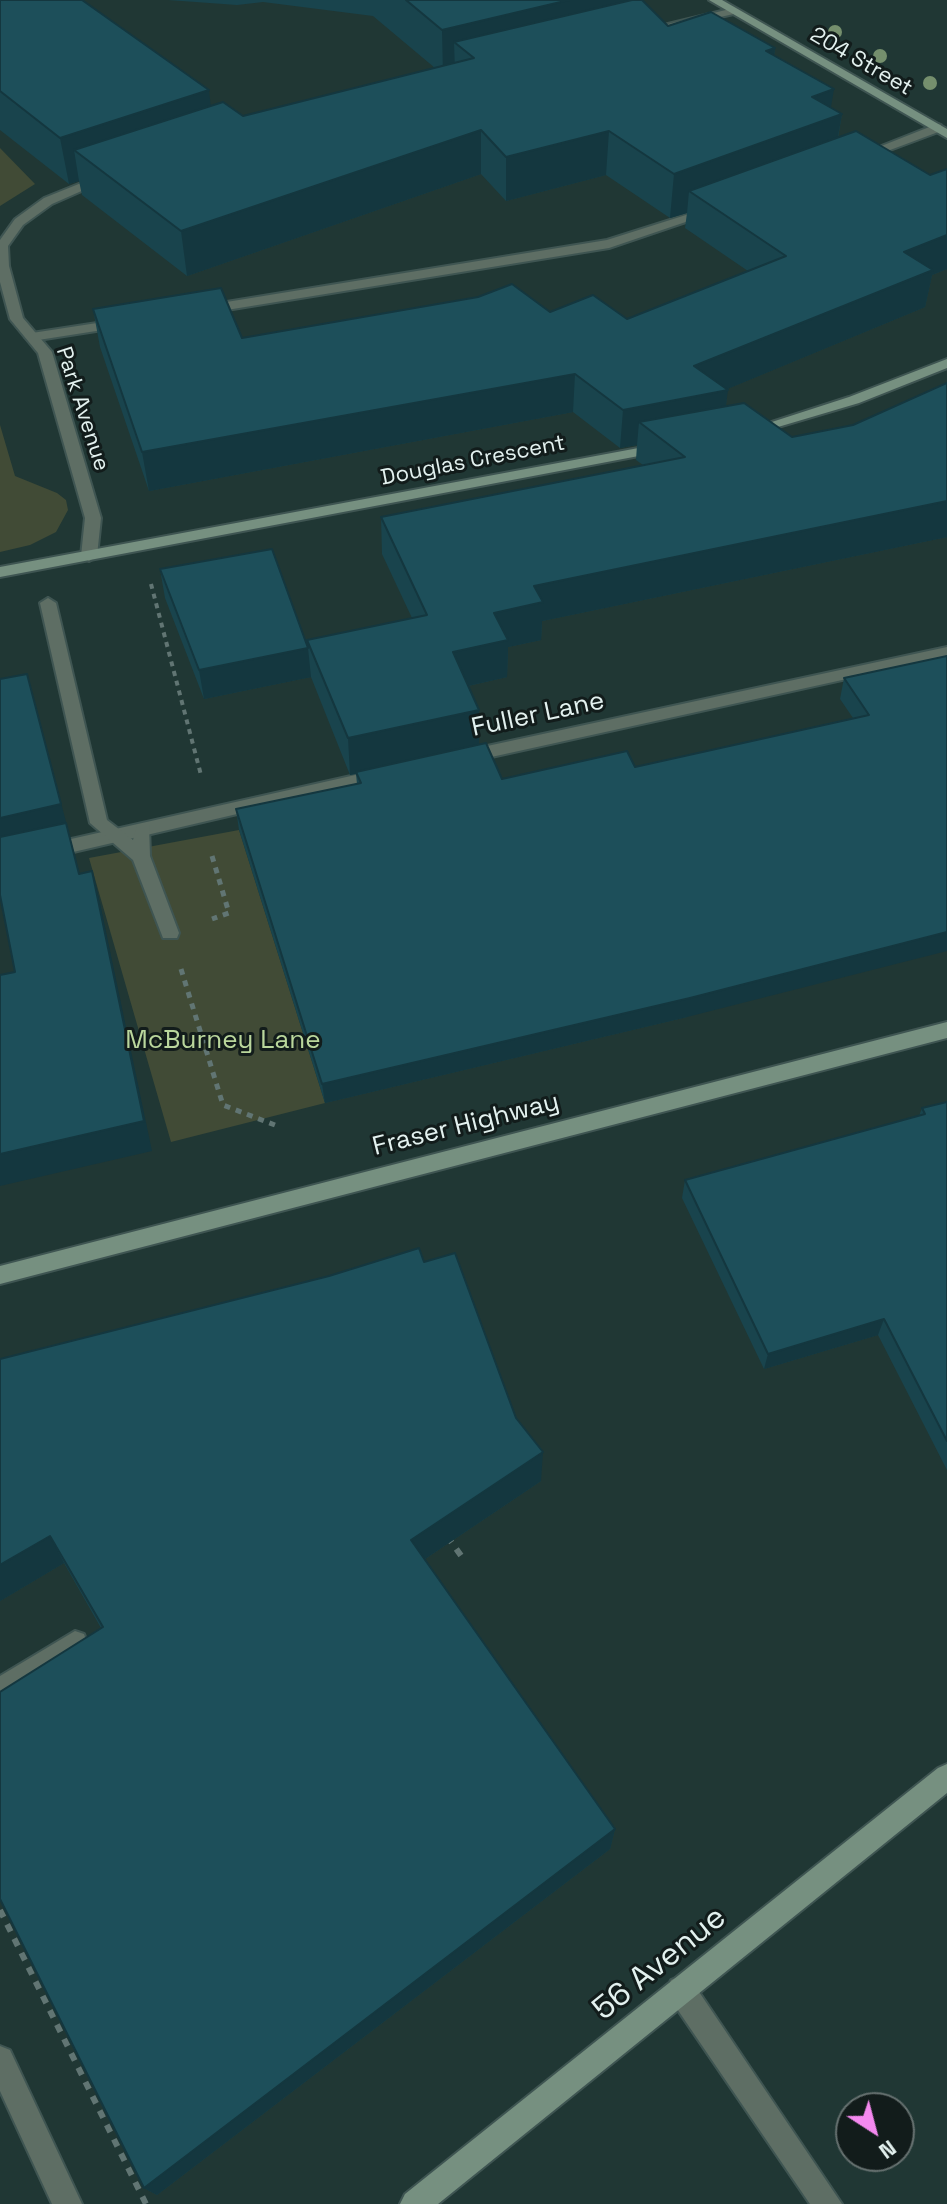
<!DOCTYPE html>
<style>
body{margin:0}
#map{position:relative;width:947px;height:2204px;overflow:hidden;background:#203734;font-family:"Space Grotesk",sans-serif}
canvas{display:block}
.north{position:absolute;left:835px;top:2092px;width:80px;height:80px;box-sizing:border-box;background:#121c1b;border:2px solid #667170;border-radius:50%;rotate:144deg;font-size:22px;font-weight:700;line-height:32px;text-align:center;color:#e3f1ef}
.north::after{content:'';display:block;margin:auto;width:28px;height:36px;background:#f489ef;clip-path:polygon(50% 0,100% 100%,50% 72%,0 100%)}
</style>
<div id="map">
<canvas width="947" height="2204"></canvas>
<div class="north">N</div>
</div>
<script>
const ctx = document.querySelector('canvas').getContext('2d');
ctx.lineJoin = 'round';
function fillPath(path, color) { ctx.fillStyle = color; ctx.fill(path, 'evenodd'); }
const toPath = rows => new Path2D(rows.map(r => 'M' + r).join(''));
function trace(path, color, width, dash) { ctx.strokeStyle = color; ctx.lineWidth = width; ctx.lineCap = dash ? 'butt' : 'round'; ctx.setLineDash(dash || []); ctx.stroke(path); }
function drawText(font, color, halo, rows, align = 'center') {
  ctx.font = font + ' "Space Grotesk",sans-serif'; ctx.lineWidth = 6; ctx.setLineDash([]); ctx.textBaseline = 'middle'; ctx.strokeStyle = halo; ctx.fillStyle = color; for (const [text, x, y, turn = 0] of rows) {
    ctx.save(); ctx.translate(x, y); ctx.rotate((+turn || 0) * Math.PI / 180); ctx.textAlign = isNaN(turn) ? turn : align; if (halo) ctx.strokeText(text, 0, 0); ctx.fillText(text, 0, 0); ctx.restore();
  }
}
const green = toPath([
 [0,148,35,184,0,206],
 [0,425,15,476,57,493,66,500,68,510,56,532,30,545,0,552],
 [239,830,325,1103,171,1142,89,858]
]);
const pathFar2 = toPath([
 [151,584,201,775]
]);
const pathFar1 = toPath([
 [212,856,229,913,212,919],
 [181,969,223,1105,280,1127]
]);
const path = toPath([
 [447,1536,462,1557],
 [0,1910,146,2204]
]);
const lane = toPath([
 [937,124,941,125,941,131,866,159,856,156,937,124],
 [708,208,718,211,609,248,202,314,195,310,202,306,607,240,708,208],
 [123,319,130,323,128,326,32,341,25,337,32,333,123,319],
 [947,647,947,657,464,763,455,757,464,751,947,647],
 [382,769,388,771,391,775,388,779,0,869,0,855,382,769],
 [75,1631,84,1634,87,1643,84,1652,0,1702,0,1676,75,1631],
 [681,1976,691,1980,842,2204,810,2204,671,2000,667,1990,671,1980,681,1976],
 [0,2046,10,2050,82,2204,52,2204,0,2091,0,2046]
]);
const street = toPath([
 [734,8,739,11,738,13,641,35,635,32,734,8],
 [101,175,111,178,52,204,23,225,8,246,9,266,23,318,52,352,101,518,97,556,89,561,81,556,85,518,38,353,10,319,0,282,0,240,15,219,44,198,101,175],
 [48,598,56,603,107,820,133,840,137,825,149,825,150,856,179,933,177,938,163,938,133,860,90,823,40,603,48,598]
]);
const secondary = toPath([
 [709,0,722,0,947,129,947,138,709,0],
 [947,359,947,368,859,403,751,435,744,431,849,397,947,359],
 [660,444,667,448,665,451,0,577,0,567,660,444],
 [947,1022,947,1038,0,1284,0,1266,947,1022],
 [947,1764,947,1793,438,2204,400,2204,405,2194,938,1768,947,1764]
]);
const trees = [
 [835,32],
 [880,56],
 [930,83]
];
const wall = toPath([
 [0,0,210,106,243,116,435,68,373,16,263,2,237,5,168,0,630,0,668,26,775,48,774,56,831,108,842,114,838,138,930,175,947,169,947,269,932,275,925,307,727,389,726,406,792,437,853,425,947,383,947,537,542,621,541,640,508,647,507,677,468,686,479,744,502,779,635,767,853,718,840,699,844,678,947,656,687,1017,325,1103,239,830,236,809,357,784,356,774,350,775,311,677,204,699,165,598,160,569,308,648,307,640,412,618,382,554,381,517,643,465,636,460,637,445,620,448,573,412,149,491,100,347,93,309,242,338,550,312,627,319,748,271,685,228,687,213,670,218,606,175,506,201,481,174,187,276,82,195,79,181,69,184,0,130],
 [947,1102,947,1470,878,1335,764,1369,682,1198,685,1180,919,1116,922,1108],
 [424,1262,516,1418,541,1481,425,1559,615,1829,610,1849,157,2195,144,2188,101,1628,64,1563,0,1601,0,1359]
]);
const shadedWall = toPath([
 [569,0,630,0,474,58,454,42,455,72,443,75,442,30],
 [775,48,770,91,766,51],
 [834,89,829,119,842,114,834,158,689,191,687,213,670,218,674,174,812,97],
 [209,90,214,136,74,150,79,181,69,184,60,138],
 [481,130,481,174,187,276,181,231],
 [609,131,606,175,506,201,506,157],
 [947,235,947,269,932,275,925,307,720,392,728,390,723,428,639,422,637,445,620,448,623,410,694,366,904,252],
 [575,374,573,412,149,491,142,452],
 [947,501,947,537,542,621,541,640,508,647,507,677,454,689,453,652,494,613,534,586],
 [308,648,311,677,204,699,199,670],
 [36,707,88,906,0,852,0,818],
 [479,710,479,747,350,775,348,738],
 [92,871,100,903,152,1151,0,1186,0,1154],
 [947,932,947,951,687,1017,325,1103,322,1084],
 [884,1319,878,1335,764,1369,768,1354],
 [543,1452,541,1481,413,1567,411,1540],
 [50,1536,64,1563,0,1601,0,1565],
 [615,1829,610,1849,157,2195,144,2188]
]);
const building = toPath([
 [0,0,82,0,209,90,60,138,0,91,0,0],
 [406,0,569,0,442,30,406,0],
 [632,0,642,0,668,26,711,12,775,48,766,51,834,89,812,97,842,114,674,174,609,131,506,157,481,130,181,231,74,150,223,102,243,116,474,58,454,42,632,0],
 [856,131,930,175,947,169,947,235,904,252,933,270,694,366,728,390,623,410,575,374,142,452,93,309,221,288,242,338,478,297,512,284,550,312,593,295,627,319,786,256,689,191,856,131],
 [947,383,947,501,534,586,543,602,494,613,508,640,453,652,479,710,348,738,307,640,427,615,381,517,685,457,639,422,744,403,792,437,853,425,947,383],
 [272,549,308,648,199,670,160,569,272,549],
 [947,656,947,932,690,998,322,1084,236,809,361,783,356,772,486,743,502,779,627,751,635,767,869,715,844,678,947,656],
 [27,674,61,804,0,818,0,679,27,674],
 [66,823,79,874,92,871,144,1121,0,1154,0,975,15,972,0,895,0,837,66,823],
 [947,1102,947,1441,884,1319,768,1354,685,1180,925,1114,922,1108,947,1102],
 [419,1248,424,1262,455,1253,516,1418,543,1452,411,1540,615,1829,144,2188,0,1899,0,1692,103,1627,50,1536,0,1565,0,1359,329,1276,419,1248]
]);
const farStreetnames = [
 ["204 Street",861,62,30],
 ["Park Avenue",82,409,72],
 ["Douglas Crescent",473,461,-11]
];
const streetNames = [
 ["Fuller Lane",538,715,-12],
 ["Fraser Highway",466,1125,-14]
];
const parkNames = [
 ["McBurney Lane",223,1041]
];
const nearStreetnames = [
 ["56 Avenue",660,1964,-39]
];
fillPath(green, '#414b36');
trace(lane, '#3f5552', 4);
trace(street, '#3f5552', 4);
trace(secondary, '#3f5552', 4);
trace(pathFar2, '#617573', 4, [5, 5]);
trace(pathFar1, '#617573', 5, [6, 6]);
trace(path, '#617573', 6, [8, 8]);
fillPath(lane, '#5e6e64');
fillPath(street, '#5e6e64');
fillPath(secondary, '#769080');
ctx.fillStyle = '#758f6d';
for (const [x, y] of trees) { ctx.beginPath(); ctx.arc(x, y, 7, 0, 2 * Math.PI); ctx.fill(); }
fillPath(wall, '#19444d');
fillPath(shadedWall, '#14373f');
fillPath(building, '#1d4f5a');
trace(building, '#14373f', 2);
drawText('22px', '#e3f1ef', '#121c1b', farStreetnames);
drawText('26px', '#e3f1ef', '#121c1b', streetNames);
drawText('26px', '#bad79c', '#121c1b', parkNames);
drawText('32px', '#e3f1ef', '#121c1b', nearStreetnames);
</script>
